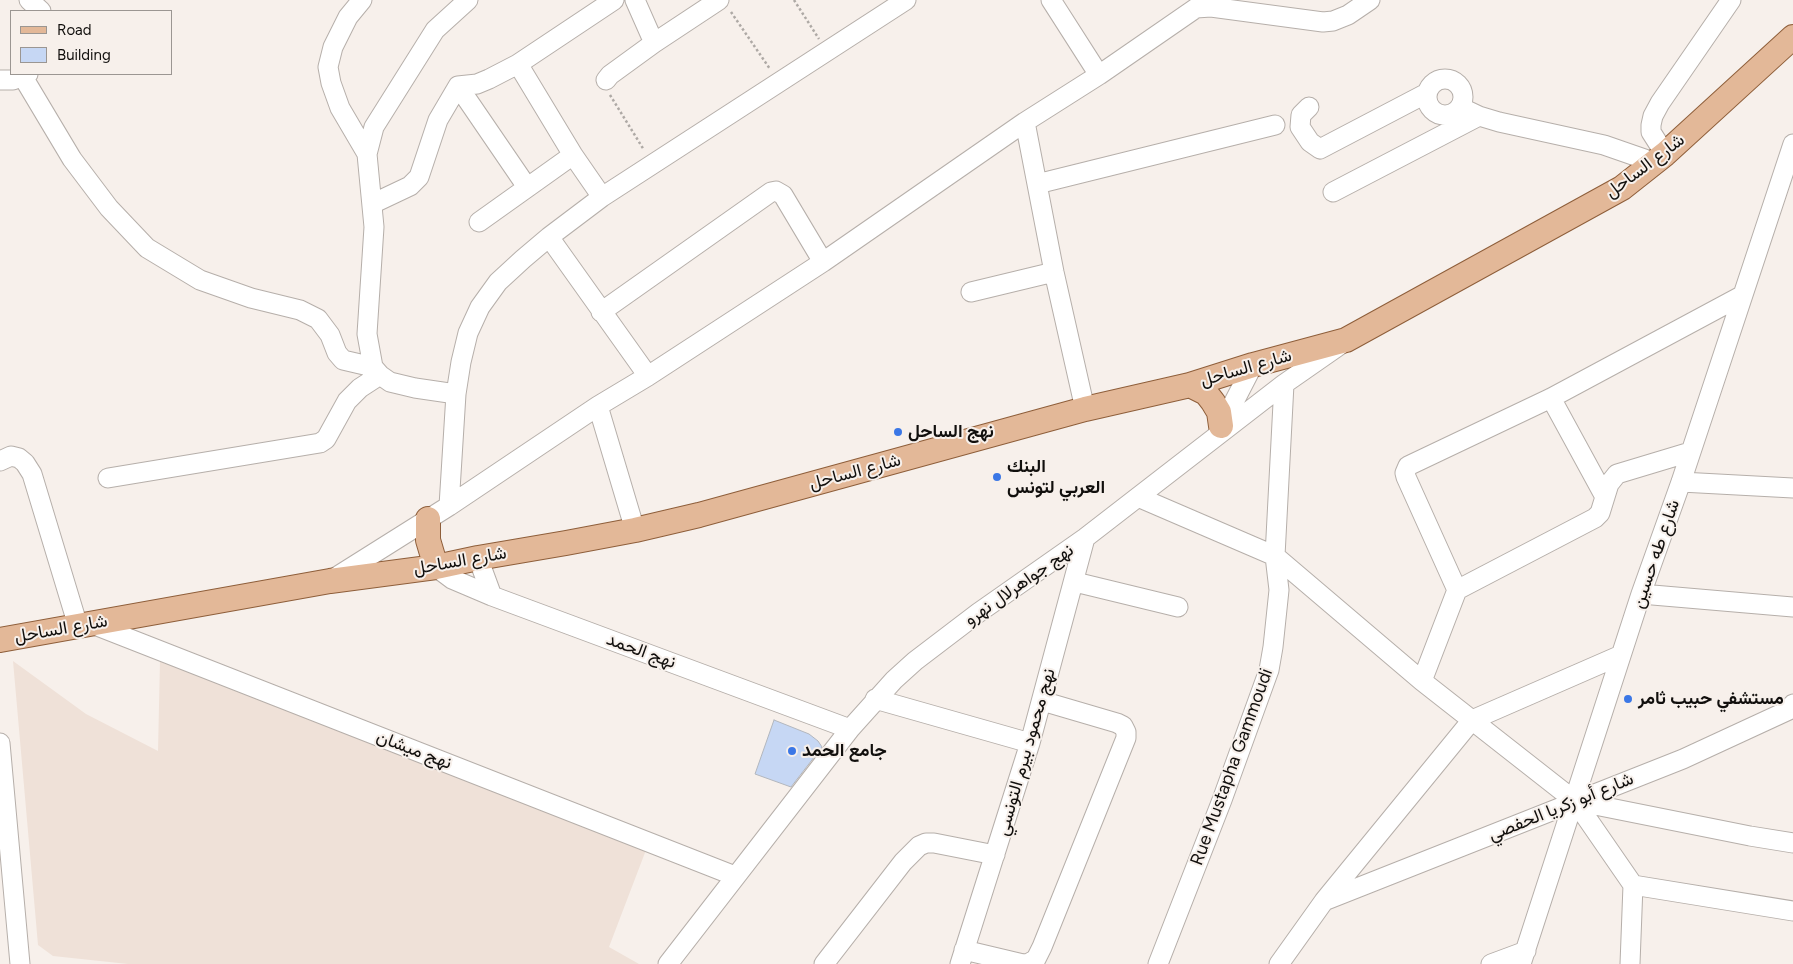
<!DOCTYPE html>
<meta charset="utf-8">
<style>
body{margin:0}
#map{position:relative;width:1793px;height:964px;overflow:hidden;background:#f7f0eb;font-family:Figtree,sans-serif}
canvas{display:block}
.legend{position:absolute;left:10px;top:10px;width:162px;height:65px;box-sizing:border-box;background:#f7f0eb;border:1px solid #9b9692;margin:0;padding:6px 9px;list-style:none;font-size:15px;color:#110f0d}
.legend li{display:flex;align-items:center;gap:10px;height:25px}
.legend b{width:25px;border:1px solid #9b9692}
</style>
<div id="map">
<canvas width="1793" height="964"></canvas>
<ul class="legend">
<li><b style="height:6px;background:#e3b898"></b>Road</li>
<li><b style="height:14px;background:#c6d7f4"></b>Building</li>
</ul>
</div>
<script>
const ctx = document.querySelector('canvas').getContext('2d');
ctx.lineJoin = 'round';
function fillPath(path, color) { ctx.fillStyle = color; ctx.fill(path, 'evenodd'); }
const toPath = rows => new Path2D(rows.map(r => 'M' + r).join(''));
function trace(path, color, width, dash) { ctx.strokeStyle = color; ctx.lineWidth = width; ctx.lineCap = dash ? 'butt' : 'round'; ctx.setLineDash(dash || []); ctx.stroke(path); }
function drawText(font, color, halo, rows, align = 'center') {
  ctx.font = font + ' Figtree,Vazirmatn,sans-serif'; ctx.lineWidth = 4; ctx.setLineDash([]); ctx.textBaseline = 'middle'; ctx.strokeStyle = halo; ctx.fillStyle = color; for (const [text, x, y, turn = 0] of rows) {
    ctx.save(); ctx.translate(x, y); ctx.rotate((+turn || 0) * Math.PI / 180); ctx.textAlign = isNaN(turn) ? turn : align; if (halo) ctx.strokeText(text, 0, 0); ctx.fillText(text, 0, 0); ctx.restore();
  }
}
const built = toPath([
 [13,661,86,714,158,751,160,661,646,850,609,947,639,964,128,964,53,956,38,945]
]);
const building = toPath([
 [774,720,809,734,818,741,822,747,791,787,755,774,774,720]
]);
const path = toPath([
 [794,0,819,39],
 [731,12,770,69],
 [610,95,644,150]
]);
const minor = toPath([
 [29,0,41,11],
 [362,0,348,17,333,47,328,67,331,83,340,108,367,154],
 [635,0,654,43],
 [1051,0,1099,75],
 [518,64,573,155,602,197],
 [23,77,72,159,109,208,147,248,200,280,251,298,300,310,318,319,330,335,337,353,343,360,373,367],
 '1427 97a18 18 0 1 1 36 0a18 18 0 1 1-36 0Z',
 [0,80,13,80,28,74],
 [606,80,610,75,654,43,719,0],
 [458,86,527,187],
 [1309,107,1301,115,1300,127,1310,142,1320,149,1427,93],
 [1460,107,1479,116,1499,122,1604,145,1653,162],
 [1025,122,1054,272,1085,409],
 [1665,154,1651,132,1651,125,1653,116,1660,103,1731,0],
 [1037,184,1275,125],
 [1333,192,1479,116],
 [372,204,410,186,419,177,438,120,458,86,477,84,489,79,518,64,614,0],
 [479,222,573,155],
 [549,237,648,376],
 [971,292,1054,272],
 [601,312,771,192,776,191,783,195,823,262],
 [456,394,415,388,390,382,380,375,373,367,367,334,374,227,367,154,374,127,435,30,468,0],
 [1551,398,1605,497],
 [598,406,635,530],
 [1219,431,1253,365],
 [0,461,11,456,19,458,25,463,32,474,78,626],
 [108,478,320,443,326,439,347,401,360,388,380,375],
 [1681,482,1793,488],
 [1138,497,1275,556,1422,681,1575,801,1633,885,1630,964],
 [449,506,456,394,461,362,468,333,480,307,498,282,523,259,549,237,602,197,906,0],
 [478,558,492,596],
 [436,567,452,579,492,596,850,729],
 [333,579,449,506,598,406,648,376,823,262,1025,122,1099,75,1196,8,1211,7,1323,22,1333,21,1348,15,1370,0],
 [1075,582,1178,607],
 [1457,590,1595,518,1600,513,1609,484,1617,474,1690,452],
 [1641,594,1793,607],
 [92,624,735,876],
 [1422,681,1457,590,1406,477,1405,473,1408,466,1551,398,1743,295],
 [875,699,1030,743],
 [0,743,20,964],
 [1575,801,1750,836,1793,843],
 [1633,885,1793,911],
 [1324,901,1683,759,1789,710,1793,704],
 [964,950,1023,964,1029,963,1036,959,1042,947,1126,738,1126,732,1123,726,1117,723,1042,701],
 [668,964,850,729,894,680,915,661,978,613,1085,538,1284,384,1340,345],
 [824,964,903,862,919,846,926,843,934,843,995,855],
 [960,964,1030,743,1085,538],
 [1158,964,1222,800,1269,670,1273,647,1279,590,1275,556,1284,384],
 [1279,964,1324,901,1472,720,1621,655],
 [1491,964,1526,951],
 [1521,964,1641,594,1681,482,1793,144]
]);
const major = toPath([
 [1190,385,1206,393,1213,402,1219,412,1221,426],
 [428,519,428,540,436,567],
 [0,640,330,581,436,567,478,558,566,543,635,530,699,515,1085,409,1190,385,1253,365,1346,340,1622,188,1665,154,1793,37]
]);
const markers = [
 [898,432,5,"#3b77e6"],
 [997,477,5,"#3b77e6"],
 [1628,699,5,"#3b77e6"],
 [792,751,5,"#3b77e6"]
];
const streetNames = [
 ["شارع الساحل",1645,166,-37],
 ["شارع الساحل",1246,368,-16],
 ["شارع الساحل",855,472,-15],
 ["شارع طه حسين",1656,554,-71],
 ["شارع الساحل",460,561,-10],
 ["نهج جواهرلال نهرو",1019,585,-35],
 ["شارع الساحل",61,629,-10],
 ["نهج الحمد",641,651,20],
 ["نهج ميشان",414,750,21],
 ["نهج محمود بيرم التونسي",1026,752,-74],
 ["Rue Mustapha Gammoudi",1232,767,-70],
 ["شارع أبو زكريا الحفصي",1561,807,-22]
];
const poiNames = [
 ["نهج الساحل",908,432],
 ["البنك",1007,467],
 ["العربي لتونس",1007,488],
 ["مستشفي حبيب ثامر",1638,699],
 ["جامع الحمد",802,751]
];
fillPath(built, '#efe1d8');
fillPath(building, '#c6d7f4');
trace(building, '#b2b6bd', 1);
trace(minor, '#b6afaa', 21);
trace(major, '#8e5e3a', 26);
trace(path, '#aea9a5', 2.5, [2.5, 2.5]);
trace(minor, '#fff', 19);
trace(major, '#e3b898', 24);
for (const [x, y, r, color] of markers) { const dot = new Path2D(); dot.arc(x, y, r, 0, 2 * Math.PI); ctx.fillStyle = color; ctx.fill(dot); trace(dot, '#f7f0eb', 2); }
drawText('18px', '#110f0d', '#f7f0eb', streetNames);
drawText('bold 18px', '#110f0d', '#f7f0eb', poiNames, 'left');
</script>
